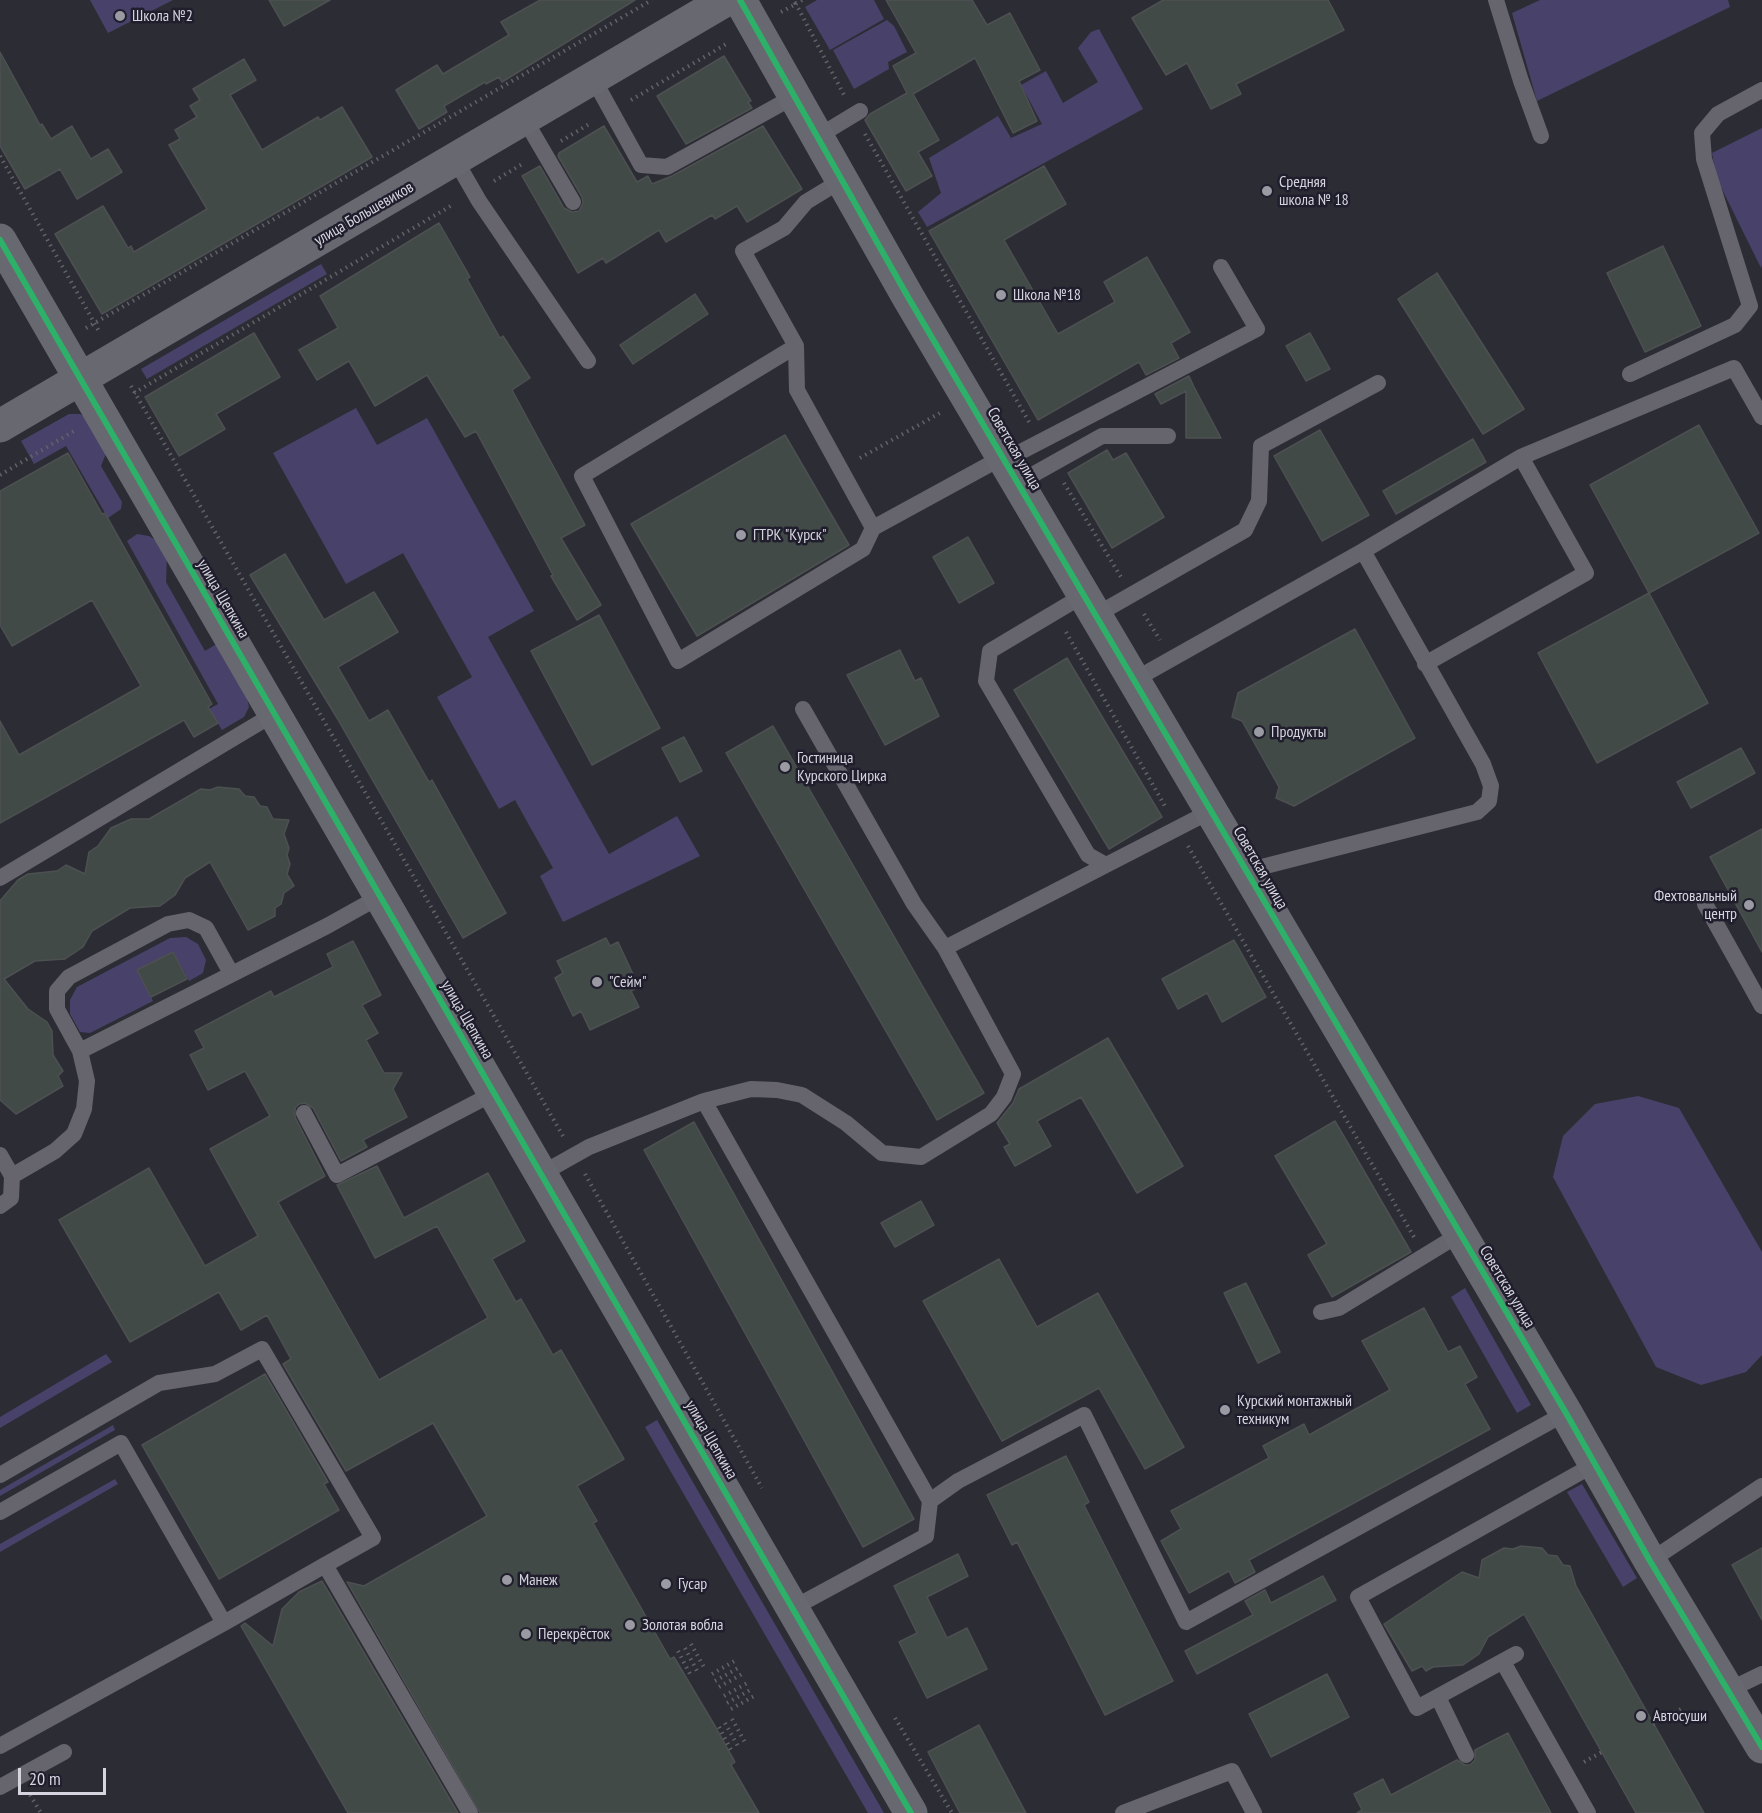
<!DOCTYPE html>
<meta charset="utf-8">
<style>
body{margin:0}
#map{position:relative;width:1762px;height:1813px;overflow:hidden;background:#2c2c34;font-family:"PT Sans Narrow",sans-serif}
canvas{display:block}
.scale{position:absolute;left:18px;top:1768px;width:88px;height:27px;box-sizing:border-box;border:3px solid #d6d5df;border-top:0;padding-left:8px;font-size:18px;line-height:21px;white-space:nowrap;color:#d6d5df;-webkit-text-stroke:4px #201e2d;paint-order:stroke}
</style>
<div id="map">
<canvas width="1762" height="1813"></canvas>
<div class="scale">20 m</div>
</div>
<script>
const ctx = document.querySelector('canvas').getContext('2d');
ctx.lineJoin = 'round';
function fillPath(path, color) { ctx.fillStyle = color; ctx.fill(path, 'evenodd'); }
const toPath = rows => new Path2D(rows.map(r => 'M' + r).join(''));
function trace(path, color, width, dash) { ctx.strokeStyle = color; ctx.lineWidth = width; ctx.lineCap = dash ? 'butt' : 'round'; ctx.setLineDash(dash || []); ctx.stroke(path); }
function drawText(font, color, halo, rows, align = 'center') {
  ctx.font = font + ' "PT Sans Narrow",sans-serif'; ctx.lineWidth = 5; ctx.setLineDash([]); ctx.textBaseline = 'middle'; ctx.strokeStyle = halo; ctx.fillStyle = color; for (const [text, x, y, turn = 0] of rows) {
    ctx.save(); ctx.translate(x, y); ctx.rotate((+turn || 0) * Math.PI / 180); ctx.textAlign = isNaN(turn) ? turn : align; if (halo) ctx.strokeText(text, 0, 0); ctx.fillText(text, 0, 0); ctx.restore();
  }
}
const green = toPath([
 [90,0,173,0,108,33],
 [817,0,874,0,884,19,830,50,805,7],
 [1540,0,1728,0,1730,7,1537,101,1512,13],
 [887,20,894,26,907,52,888,62,889,69,854,89,833,50],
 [1099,29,1143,109,927,227,918,212,941,193,929,158,998,116,1011,138,1042,124,1021,85,1046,71,1063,103,1098,82,1078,48,1091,32],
 [1762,128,1762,264,1761,268,1716,177,1712,153],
 [321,264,327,274,147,379,141,369],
 [356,408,377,445,427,418,534,611,488,637,609,854,677,816,700,856,563,922,540,876,553,868,515,800,499,809,437,697,472,677,403,553,346,584,273,453],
 [69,414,80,414,89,419,105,446,105,456,101,466,122,502,121,509,108,518,66,446,34,464,21,441],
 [137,534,149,536,159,542,167,555,166,582,205,651,218,643,247,697,249,707,244,717,222,730,209,709,218,704,127,541],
 [186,937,198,944,206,960,203,973,189,981,173,952,138,970,153,1001,90,1033,80,1032,70,1014,70,1000,77,987,170,938],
 [1638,1096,1679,1108,1762,1252,1762,1355,1746,1372,1701,1385,1656,1367,1553,1177,1563,1136,1595,1104],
 [1465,1288,1531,1405,1517,1413,1451,1297],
 [106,1354,112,1362,0,1428,0,1417],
 [657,1420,884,1813,868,1813,645,1427],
 [113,1425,115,1430,0,1496,0,1490],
 [115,1479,118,1484,0,1552,0,1544],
 [1582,1484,1637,1578,1623,1587,1567,1492]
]);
const building = toPath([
 [269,0,330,0,284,26,269,0],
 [540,0,635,0,502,82,499,77,486,84,485,82,444,106,447,112,419,129,396,90,437,65,443,74,509,35,501,22,540,0],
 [886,0,972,0,987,25,1010,13,1040,70,1019,81,1037,121,1013,133,975,58,913,94,939,140,918,152,932,176,906,191,865,120,870,114,907,93,893,66,916,53,886,0],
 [1163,0,1328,0,1344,30,1236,84,1241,94,1211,109,1187,63,1166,75,1132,18,1163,0],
 [0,52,40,125,42,124,51,139,72,126,91,159,108,149,122,172,77,199,60,169,25,189,0,146,0,52],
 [724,56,751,101,748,102,752,108,686,144,657,96,724,56],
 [244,59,256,80,230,95,262,150,318,117,320,120,342,107,372,157,102,314,55,234,103,206,128,248,131,246,134,252,207,209,169,145,180,139,175,130,197,117,190,106,200,100,193,89,244,59],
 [604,126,637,182,648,176,652,184,672,176,763,126,802,189,747,222,737,206,715,219,712,215,666,242,659,230,606,263,603,258,578,273,522,176,540,166,564,208,572,212,579,211,583,203,582,197,558,156,559,153,604,126],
 [1044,166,1066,204,1004,240,1058,334,1115,302,1104,282,1147,257,1190,332,1171,343,1179,358,1146,375,1139,362,1038,420,929,231,1044,166],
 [439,223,470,277,467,279,500,338,503,336,530,378,512,390,585,525,561,538,601,605,577,620,551,576,553,575,476,431,465,437,427,375,375,406,349,361,317,380,299,350,338,328,320,296,439,223],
 [1663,246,1701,326,1645,352,1607,273,1663,246],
 [1437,273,1524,409,1483,434,1398,299,1437,273],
 [695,294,708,314,633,364,620,345,695,294],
 [254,333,280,377,216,414,225,429,179,456,145,397,254,333],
 [1310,333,1330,369,1306,381,1286,346,1310,333],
 [1189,376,1194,387,1221,438,1186,438,1186,391,1161,404,1155,394,1189,376],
 [1699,425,1759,533,1649,593,1590,485,1699,425],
 [1320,430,1369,515,1322,541,1274,456,1320,430],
 [785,435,849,545,697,636,631,524,785,435],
 [1473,439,1486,462,1396,514,1383,491,1473,439],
 [1107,450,1113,460,1126,453,1164,517,1112,548,1068,473,1107,450],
 [68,453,102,514,105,513,212,704,208,707,218,723,194,737,184,720,0,823,0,721,19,755,141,686,92,600,12,646,0,625,0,491,68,453],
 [968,537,994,583,959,603,933,557,968,537],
 [285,554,324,620,374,592,398,632,338,667,369,721,388,710,429,782,432,780,506,913,463,938,337,718,250,575,285,554],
 [1649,593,1708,703,1597,763,1538,653,1649,593],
 [599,615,660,728,592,765,531,651,599,615],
 [1355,629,1415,738,1294,806,1276,798,1279,787,1242,721,1232,717,1238,693,1355,629],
 [900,650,915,681,921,678,939,716,885,745,847,675,900,650],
 [1067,658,1162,817,1109,849,1014,690,1067,658],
 [773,726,984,1093,937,1120,726,753,773,726],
 [684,737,702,771,680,782,662,748,684,737],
 [1741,748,1755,773,1691,808,1677,782,1741,748],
 [218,787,239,789,245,796,254,797,260,806,267,807,273,819,289,820,284,834,289,848,287,855,290,864,287,874,294,886,284,893,281,904,275,908,275,916,248,930,210,862,185,878,175,895,160,906,130,908,92,931,83,947,65,959,35,961,4,979,28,1009,47,1022,52,1031,53,1055,63,1071,58,1076,63,1086,16,1114,0,1100,0,901,18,880,28,874,57,871,66,865,85,874,89,852,98,846,111,828,131,819,149,819,201,789,210,790,218,787],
 [1762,829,1762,952,1710,857,1762,829],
 [606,938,610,946,618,942,639,987,631,991,639,1007,590,1030,581,1011,573,1016,555,978,563,973,557,961,606,938],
 [1234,940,1266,997,1222,1022,1207,993,1178,1009,1162,979,1234,940],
 [353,941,381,995,362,1005,378,1033,366,1040,384,1073,402,1073,393,1089,407,1117,363,1140,367,1147,341,1161,313,1108,305,1103,299,1104,295,1108,295,1117,325,1176,278,1202,379,1380,488,1318,437,1226,375,1258,337,1185,377,1166,404,1218,488,1173,525,1241,492,1259,516,1302,521,1299,553,1355,561,1350,624,1459,577,1486,597,1521,593,1523,670,1659,674,1657,715,1726,735,1762,731,1765,759,1813,480,1813,347,1582,364,1586,487,1516,433,1423,346,1471,283,1364,291,1359,267,1315,241,1330,219,1292,130,1342,59,1220,149,1168,205,1266,258,1236,210,1149,270,1116,245,1071,208,1090,190,1055,204,1048,195,1031,271,991,274,997,333,967,327,954,353,941],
 [173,952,187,979,151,997,137,970,173,952],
 [1108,1038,1183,1166,1137,1193,1081,1097,1037,1121,1051,1146,1015,1166,1004,1147,1010,1144,997,1123,1013,1103,1019,1089,1108,1038],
 [1335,1121,1411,1252,1332,1297,1308,1255,1327,1244,1275,1156,1335,1121],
 [694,1122,914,1519,863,1547,644,1150,694,1122],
 [921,1201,934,1225,895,1247,881,1223,921,1201],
 [999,1259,1037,1327,1098,1293,1184,1447,1145,1469,1099,1388,1002,1441,923,1301,999,1259],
 [1246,1283,1280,1352,1258,1363,1224,1293,1246,1283],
 [1424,1308,1448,1352,1460,1346,1477,1377,1465,1384,1490,1429,1249,1560,1255,1572,1235,1583,1229,1571,1189,1593,1161,1541,1181,1529,1171,1511,1269,1458,1263,1446,1304,1424,1309,1435,1390,1390,1362,1341,1424,1308],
 [265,1374,328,1482,324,1484,339,1510,219,1579,142,1445,265,1374],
 [1066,1456,1089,1502,1084,1505,1173,1681,1105,1715,1017,1542,1012,1545,987,1495,1066,1456],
 [1521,1546,1542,1548,1548,1555,1557,1556,1563,1565,1570,1566,1576,1586,1704,1813,1636,1813,1524,1614,1488,1637,1479,1654,1463,1665,1433,1667,1426,1671,1422,1666,1412,1671,1384,1624,1462,1572,1479,1578,1482,1560,1504,1548,1513,1549,1521,1546],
 [1762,1548,1762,1620,1732,1565,1762,1548],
 [958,1554,968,1576,927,1597,947,1638,967,1628,987,1669,927,1698,899,1642,917,1633,894,1586,958,1554],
 [1323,1576,1336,1600,1197,1674,1185,1651,1253,1615,1245,1601,1265,1590,1271,1603,1323,1576],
 [322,1581,458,1813,348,1813,241,1626,245,1623,273,1646,282,1609,299,1592,322,1581],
 [1327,1674,1349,1717,1271,1757,1249,1714,1327,1674],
 [979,1725,1026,1813,960,1813,928,1752,979,1725],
 [1508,1733,1551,1813,1357,1813,1362,1810,1354,1794,1383,1779,1391,1795,1457,1760,1465,1765,1470,1765,1475,1760,1475,1750,1508,1733]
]);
const path = toPath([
 [802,0,796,4,844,95],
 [781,12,796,4,793,0],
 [631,100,728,43],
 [865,134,1029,422],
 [561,141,591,123],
 [0,156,100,333],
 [494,181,524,163],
 [86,328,652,0],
 [131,386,563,1136],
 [134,393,454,204],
 [860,458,940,413],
 [0,475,74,431],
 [1064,483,1121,577],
 [1144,614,1160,640],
 [1066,632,1166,808],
 [1188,846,1414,1237],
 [585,1174,762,1488],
 [691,1644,705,1669],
 [685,1648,698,1673],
 [678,1651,691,1676],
 [712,1674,736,1660],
 [715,1681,740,1667],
 [719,1687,744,1673],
 [724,1696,749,1682],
 [727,1703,752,1689],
 [731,1709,756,1695],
 [895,1718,952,1813],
 [732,1719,746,1744],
 [725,1723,739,1748],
 [1653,1724,1683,1708],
 [719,1727,732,1752],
 [1584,1762,1602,1752],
 [30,1795,41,1813]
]);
const lane = toPath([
 [1496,0,1521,81,1541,136],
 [594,80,641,165,667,167,795,96],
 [525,120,573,202],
 [817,137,860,111],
 [456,161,479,201,588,361],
 [842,180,806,202,784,228,743,251,796,346,582,476,678,661,863,549,873,528,1003,457],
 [796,346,797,390,873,528],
 [1630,374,1735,325,1750,306,1704,159,1702,133,1718,114,1762,90],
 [1005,460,1257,329,1221,267],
 [1018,483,1102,436,1168,436],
 [1084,595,990,651,986,681,1088,855,1104,864],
 [1096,615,1245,530,1259,501,1261,446,1378,383],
 [1425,664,1586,573,1521,457,1734,368,1762,417],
 [1134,680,1363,551,1521,457],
 [803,709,914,904,945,948],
 [1246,871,1477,812,1489,801,1491,786,1483,764,1363,551],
 [0,878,274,714],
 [1705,904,1762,1006],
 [80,1051,57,1009,57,991,69,977,168,924,189,920,206,928,231,973],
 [704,1101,751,1089,777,1090,802,1095,846,1123,882,1153,921,1157,991,1114,1004,1097,1013,1074,945,948,1211,811],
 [304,1113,337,1175,494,1093],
 [0,1155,12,1176,55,1151,74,1134,84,1109,87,1081,80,1051,327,926,379,897],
 [541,1174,589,1147,704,1101,930,1501,958,1481,1084,1415,1186,1622,1566,1413],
 [0,1206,11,1198,12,1176],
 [1321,1312,1339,1308,1460,1234],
 [0,1475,159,1383,215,1374,262,1349,373,1538,325,1565],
 [0,1512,121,1443,224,1623,325,1565,470,1813],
 [1650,1561,1762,1486],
 [793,1608,926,1536,930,1501],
 [1516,1654,1417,1708,1358,1597,1595,1464],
 [1503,1662,1588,1813],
 [1729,1690,1762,1674],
 [1438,1697,1466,1755],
 [0,1746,224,1623],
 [0,1787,64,1752],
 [1123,1813,1232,1771,1254,1813]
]);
const secondary = toPath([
 [740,0,908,297,1566,1413,1650,1561,1762,1747],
 [0,240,911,1813],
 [0,426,726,0]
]);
const cycleway = toPath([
 [740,0,908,297,1566,1413,1650,1561,1762,1747],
 [0,240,911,1813]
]);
const markers = [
 [120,16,6,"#9a9aa3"],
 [1267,191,6,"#9a9aa3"],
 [1001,295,6,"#9a9aa3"],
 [741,535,6,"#9a9aa3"],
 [1259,732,6,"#9a9aa3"],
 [785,767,6,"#9a9aa3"],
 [1749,905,6,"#9a9aa3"],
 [597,982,6,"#9a9aa3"],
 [1225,1410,6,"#9a9aa3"],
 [507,1580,6,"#9a9aa3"],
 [666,1584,6,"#9a9aa3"],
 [630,1625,6,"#9a9aa3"],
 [526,1634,6,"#9a9aa3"],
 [1641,1716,6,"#9a9aa3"]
];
const poiNames = [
 ["Школа №2",132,16],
 ["Средняя",1279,182],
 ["школа № 18",1279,200],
 ["Школа №18",1013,295],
 ["ГТРК \"Курск\"",753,535],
 ["Продукты",1271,732],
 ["Гостиница",797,758],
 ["Курского Цирка",797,776],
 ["Фехтовальный",1737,896,"right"],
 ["центр",1737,914,"right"],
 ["\"Сейм\"",609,982],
 ["Курский монтажный",1237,1401],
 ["техникум",1237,1419],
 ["Манеж",519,1580],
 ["Гусар",678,1584],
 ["Золотая вобла",642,1625],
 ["Перекрёсток",538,1634],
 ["Автосуши",1653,1716]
];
const streetNames = [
 ["улица Большевиков",364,214,-30],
 ["Советская улица",1014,449,60],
 ["улица Щепкина",223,599,60],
 ["Советская улица",1260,868,60],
 ["улица Щепкина",467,1020,60],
 ["Советская улица",1507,1287,59],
 ["улица Щепкина",711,1440,60]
];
fillPath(green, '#48426a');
fillPath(building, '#424a48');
trace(building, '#4d5051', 1.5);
trace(path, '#626269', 4, [1.5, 4.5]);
trace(lane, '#66656e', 16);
trace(secondary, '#686871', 33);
trace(cycleway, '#2db169', 6);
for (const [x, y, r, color] of markers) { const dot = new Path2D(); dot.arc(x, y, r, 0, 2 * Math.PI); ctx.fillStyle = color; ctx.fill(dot); trace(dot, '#201e2d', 2); }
drawText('16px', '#d6d5df', '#201e2d', poiNames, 'left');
drawText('16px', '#d6d5df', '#201e2d', streetNames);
</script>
